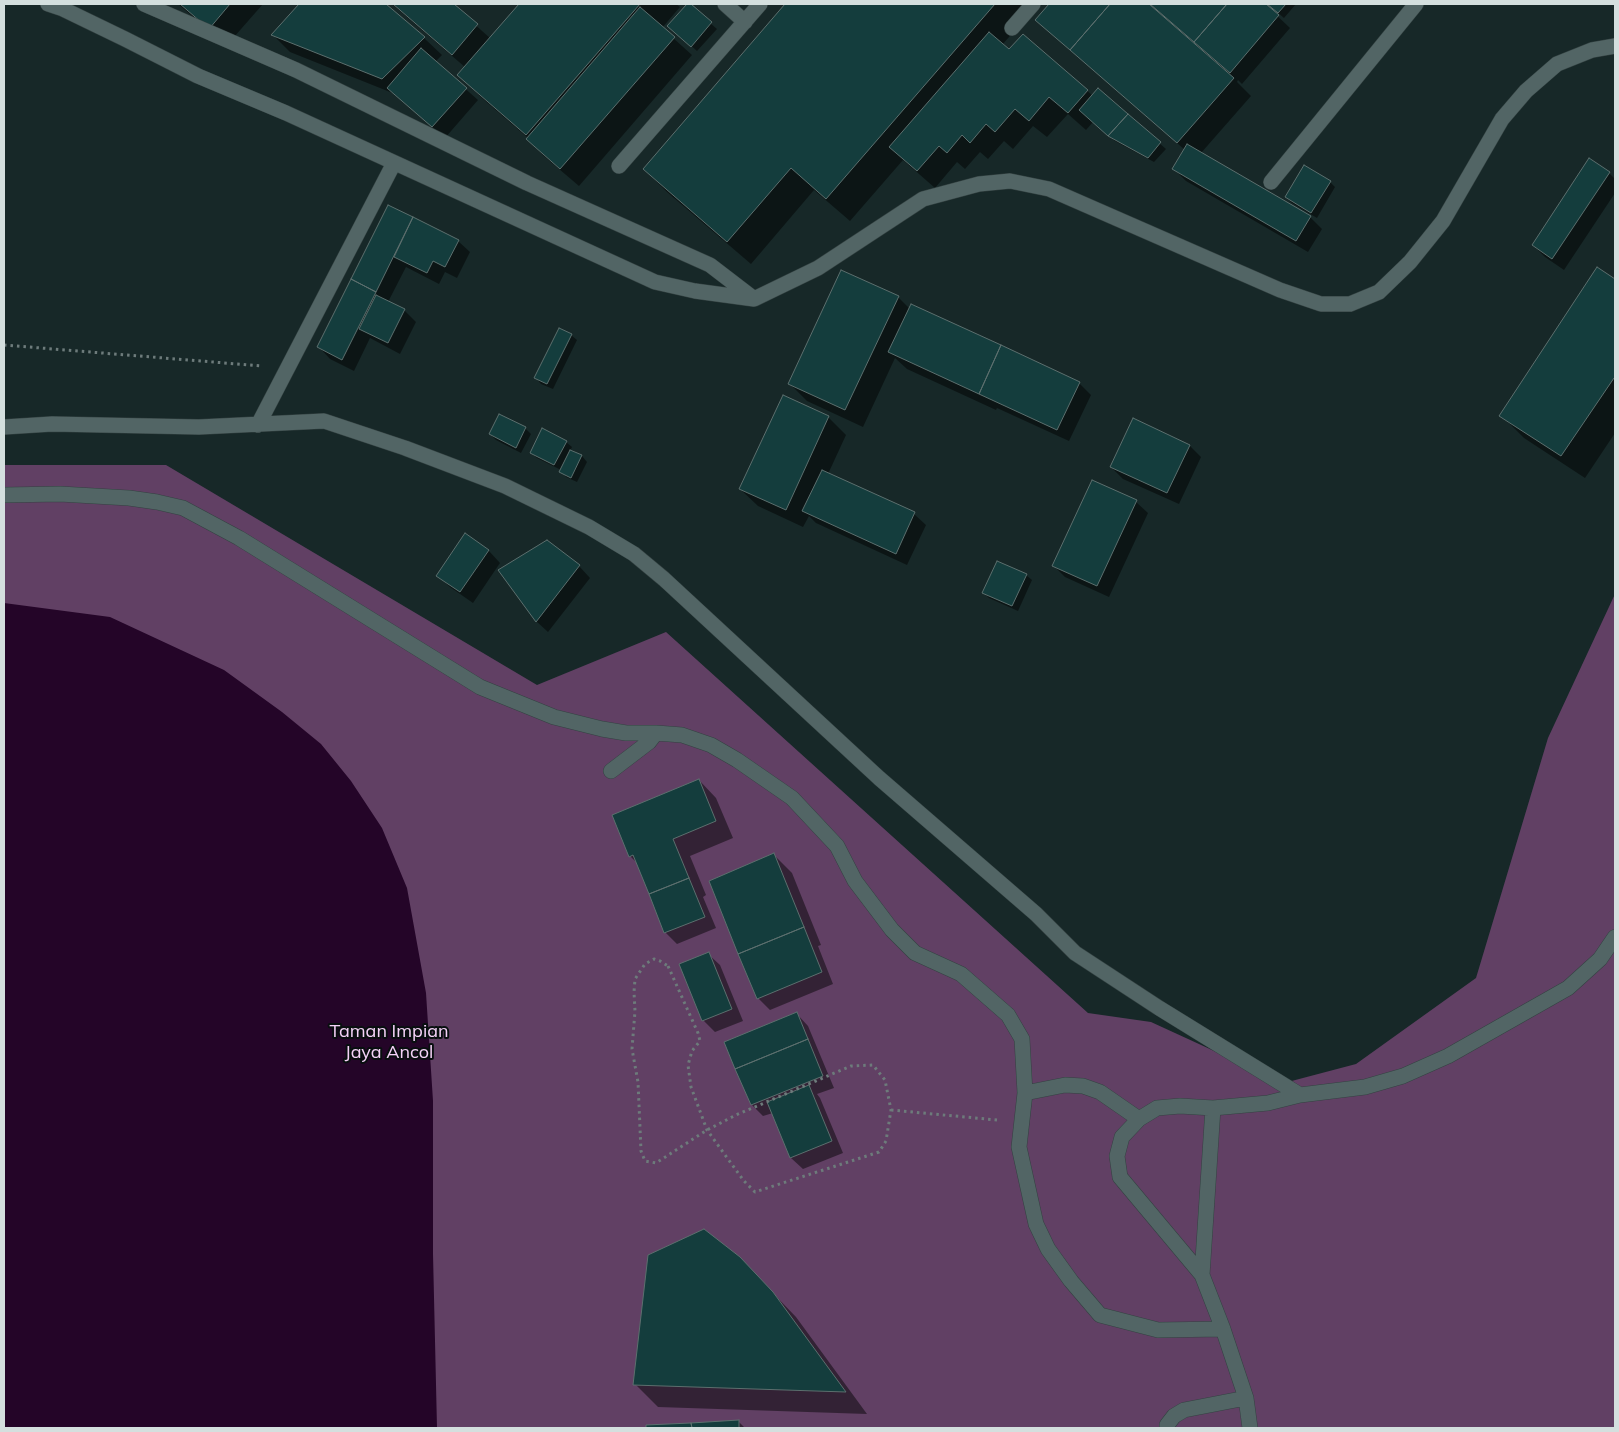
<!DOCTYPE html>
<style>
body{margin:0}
#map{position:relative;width:1619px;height:1432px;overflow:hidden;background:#172828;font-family:Mulish,sans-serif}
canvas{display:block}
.frame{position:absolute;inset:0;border:5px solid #d4dfde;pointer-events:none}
</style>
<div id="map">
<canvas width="1619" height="1432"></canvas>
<div class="frame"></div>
</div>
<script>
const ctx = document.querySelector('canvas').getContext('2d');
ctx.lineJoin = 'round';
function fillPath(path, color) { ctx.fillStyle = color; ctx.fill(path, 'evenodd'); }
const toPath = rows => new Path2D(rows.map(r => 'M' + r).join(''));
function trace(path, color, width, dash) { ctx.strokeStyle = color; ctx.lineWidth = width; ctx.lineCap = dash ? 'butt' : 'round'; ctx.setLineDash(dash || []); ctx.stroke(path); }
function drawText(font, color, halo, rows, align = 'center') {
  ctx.font = font + ' Mulish,sans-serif'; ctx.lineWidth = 4; ctx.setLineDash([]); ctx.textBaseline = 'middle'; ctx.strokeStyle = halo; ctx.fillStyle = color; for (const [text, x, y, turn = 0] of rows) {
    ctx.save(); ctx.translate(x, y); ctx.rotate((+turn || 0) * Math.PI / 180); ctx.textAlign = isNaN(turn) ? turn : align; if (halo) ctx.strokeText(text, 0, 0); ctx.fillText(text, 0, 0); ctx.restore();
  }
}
const green = toPath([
 [4,465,166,465,537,685,666,632,1088,1013,1151,1022,1284,1083,1356,1064,1476,978,1548,738,1615,594,1615,1428,4,1428]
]);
const water = toPath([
 [4,603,110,617,224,670,282,712,321,744,351,781,382,828,407,888,426,993,433,1101,433,1254,437,1428,4,1428]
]);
const shadow = toPath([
 [178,4,263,4,227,45],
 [300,4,385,4,424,38,442,55,435,62,478,100,445,138,395,94,290,52,273,35],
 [392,4,452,4,491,39,521,4,676,4,680,7,662,28,692,55,579,186,545,157,527,139,528,138,482,98,459,75,466,68],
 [688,4,717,29,697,51,669,26],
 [787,4,1038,4,1002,45,1009,51,1023,35,1093,96,1098,90,1166,149,1154,162,1115,141,1093,122,1086,130,1068,114,1047,137,1033,126,1013,149,1004,141,988,159,980,152,965,169,957,162,935,188,903,160,850,221,814,190,751,264,667,192,644,169],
 [1050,4,1296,4,1284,18,1270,6,1269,8,1290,28,1242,84,1238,80,1237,82,1251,96,1201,153,1310,217,1322,229,1308,252,1186,181,1174,169,1185,150,1036,20],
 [1609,173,1615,179,1615,193,1564,270,1545,257,1533,245],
 [1330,182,1335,187,1317,218,1292,203,1286,197],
 [388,207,458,241,470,252,457,278,445,272,439,284,406,267,388,302,404,310,416,322,400,354,370,338,354,371,330,359,319,347],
 [1598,269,1615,280,1615,433,1585,478,1524,438,1501,415],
 [898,297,910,309,1079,383,1091,395,1069,441,997,408,996,410,907,369,895,358,863,427,807,401,789,383],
 [571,335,577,340,553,389,541,384,536,378],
 [784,397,828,417,846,435,828,474,914,514,926,525,907,565,816,523,809,516,803,527,758,506,740,489],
 [525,428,531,434,521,453,496,440,490,434],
 [566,442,572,447,570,451,582,456,587,462,577,482,566,477,561,470,537,458,531,453],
 [1190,446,1201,457,1179,504,1123,479,1111,467],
 [1092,482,1136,502,1148,513,1109,597,1065,577,1053,565],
 [465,535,489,551,500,563,473,603,450,587,438,576],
 [579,566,590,578,548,632,536,621],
 [1026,575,1032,580,1018,611,989,598,984,593],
 [699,780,716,798,733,838,690,856,706,895,703,897,716,928,677,944,665,932,638,864,630,856],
 [774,855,792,873,821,945,818,946,833,984,770,1010,758,998],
 [708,954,720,965,743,1021,715,1032,704,1021,681,965],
 [797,1014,808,1026,834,1088,817,1094,820,1098,843,1153,803,1169,791,1158,773,1113,763,1116,752,1105,726,1042],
 [739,1258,796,1317,867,1414,658,1407,635,1384],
 [738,1421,745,1428,647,1428,647,1426]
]);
const building = toPath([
 [180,4,230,4,209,29,180,4],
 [299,4,386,4,425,37,382,79,271,35,299,4],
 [393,4,454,4,478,24,452,55,393,4],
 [519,4,640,4,526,135,457,75,519,4],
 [687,4,691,4,712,22,691,47,667,26,687,4],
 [785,4,995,4,826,199,791,168,727,242,643,169,785,4],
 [1049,4,1110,4,1070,50,1035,20,1049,4],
 [1110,4,1149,4,1234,78,1177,143,1070,50,1110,4],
 [1150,4,1227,4,1194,42,1150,4],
 [1227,4,1266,4,1279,15,1230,73,1194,42,1227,4],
 [1267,4,1286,4,1278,13,1267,4],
 [640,7,675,37,560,169,526,139,640,7],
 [989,32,1009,49,1023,34,1088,90,1068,113,1049,97,1029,121,1015,109,995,132,986,124,970,143,962,135,947,153,939,146,917,171,889,147,989,32],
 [421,48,467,88,432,127,387,88,421,48],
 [1098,88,1128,114,1108,136,1079,110,1098,88],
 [1128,114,1161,142,1148,158,1108,136,1128,114],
 [1187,144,1311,216,1296,241,1172,169,1187,144],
 [1589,158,1610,172,1552,259,1532,245,1589,158],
 [1304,165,1331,181,1311,213,1285,197,1304,165],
 [388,205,413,217,376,292,351,279,388,205],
 [413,217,459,240,445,267,433,261,427,273,394,257,413,217],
 [1597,267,1615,279,1615,379,1614,378,1561,456,1499,416,1597,267],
 [841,270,899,296,845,410,788,384,841,270],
 [351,279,376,292,342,360,317,347,351,279],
 [376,295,405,309,388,343,359,329,376,295],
 [911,304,1001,345,979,394,888,352,911,304],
 [559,328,572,334,547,384,534,378,559,328],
 [1001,345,1080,382,1057,430,979,394,1001,345],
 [783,395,829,416,786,510,739,489,783,395],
 [499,414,526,427,516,448,489,434,499,414],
 [1133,418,1190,445,1167,493,1110,467,1133,418],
 [542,428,567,441,554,465,530,453,542,428],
 [570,450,582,455,571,478,559,472,570,450],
 [822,470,915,512,896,554,802,511,822,470],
 [1092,480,1137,500,1097,586,1052,566,1092,480],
 [465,533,489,550,460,592,436,576,465,533],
 [547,540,580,565,536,622,498,570,547,540],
 [997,561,1027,574,1012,606,982,593,997,561],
 [699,779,716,821,673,839,689,878,649,894,633,855,629,857,612,815,699,779],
 [774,853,804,927,738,954,709,881,774,853],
 [689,878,705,917,664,933,649,894,689,878],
 [804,927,822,972,757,999,738,954,804,927],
 [709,952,732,1009,702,1021,679,964,709,952],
 [797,1012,808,1039,735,1069,724,1042,797,1012],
 [808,1039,823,1076,751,1105,735,1069,808,1039],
 [809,1085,832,1141,790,1158,767,1102,809,1085],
 [704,1229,740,1257,773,1292,846,1392,633,1385,648,1255,704,1229],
 [739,1420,739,1428,692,1428,691,1423,739,1420],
 [691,1423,692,1428,646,1428,646,1425,691,1423]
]);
const path = toPath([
 [4,345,262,366],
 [668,966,698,1033,700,1041,692,1051,688,1065,691,1087,707,1130,744,1181,755,1192,879,1152,886,1141,891,1110,885,1080,873,1065,851,1066,736,1115,707,1130,656,1163,645,1161,641,1151,638,1082,632,1049,635,1011,634,992,635,979,645,964,654,959,660,961,668,966],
 [891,1110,997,1120]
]);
const lane = toPath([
 [48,4,63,9,125,39,198,76,286,113,655,282,695,291,754,299,818,268,923,199,979,184,1010,181,1049,189,1280,290,1321,304,1350,304,1379,292,1410,262,1443,221,1502,119,1526,91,1557,64,1592,50,1615,46],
 [144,4,296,70,527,183,710,265,753,298],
 [725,4,745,22],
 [1012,28,1033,4],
 [619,166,760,4],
 [1271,182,1416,4],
 [258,425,394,163],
 [4,427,52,424,199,427,324,421,405,448,505,486,589,527,634,554,664,579,879,778,1036,914,1075,953,1159,1008,1300,1095,1365,1087,1403,1076,1448,1056,1568,988,1600,959,1615,937],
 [4,495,60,494,129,498,157,502,183,508,239,538,480,687,554,717,602,729,626,733,656,733],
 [611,771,649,742,656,733,682,735,711,745,737,760,792,798,837,846,855,881,892,930,915,953,961,974,1008,1015,1022,1039,1025,1093,1019,1147,1036,1224,1048,1249,1071,1281,1100,1315,1158,1330,1223,1329],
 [1025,1093,1065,1085,1083,1086,1100,1092,1139,1119],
 [1202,1275,1213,1108],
 [1246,1398,1250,1428],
 [1167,1428,1167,1425,1174,1416,1184,1410,1246,1398,1223,1329,1202,1275,1120,1177,1117,1156,1122,1137,1139,1119,1157,1108,1180,1106,1213,1108,1268,1103,1300,1095]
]);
const parkNames = [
 ["Taman Impian",389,1032],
 ["Jaya Ancol",389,1053]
];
fillPath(green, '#614064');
fillPath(water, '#240528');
fillPath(shadow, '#0007');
fillPath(building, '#143d3d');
trace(building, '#5c6f6e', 1);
trace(lane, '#344242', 16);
trace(path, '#6d7b7b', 3, [2.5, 4]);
trace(lane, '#526565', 15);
drawText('18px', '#f5d2f8', '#080f0f', parkNames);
</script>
